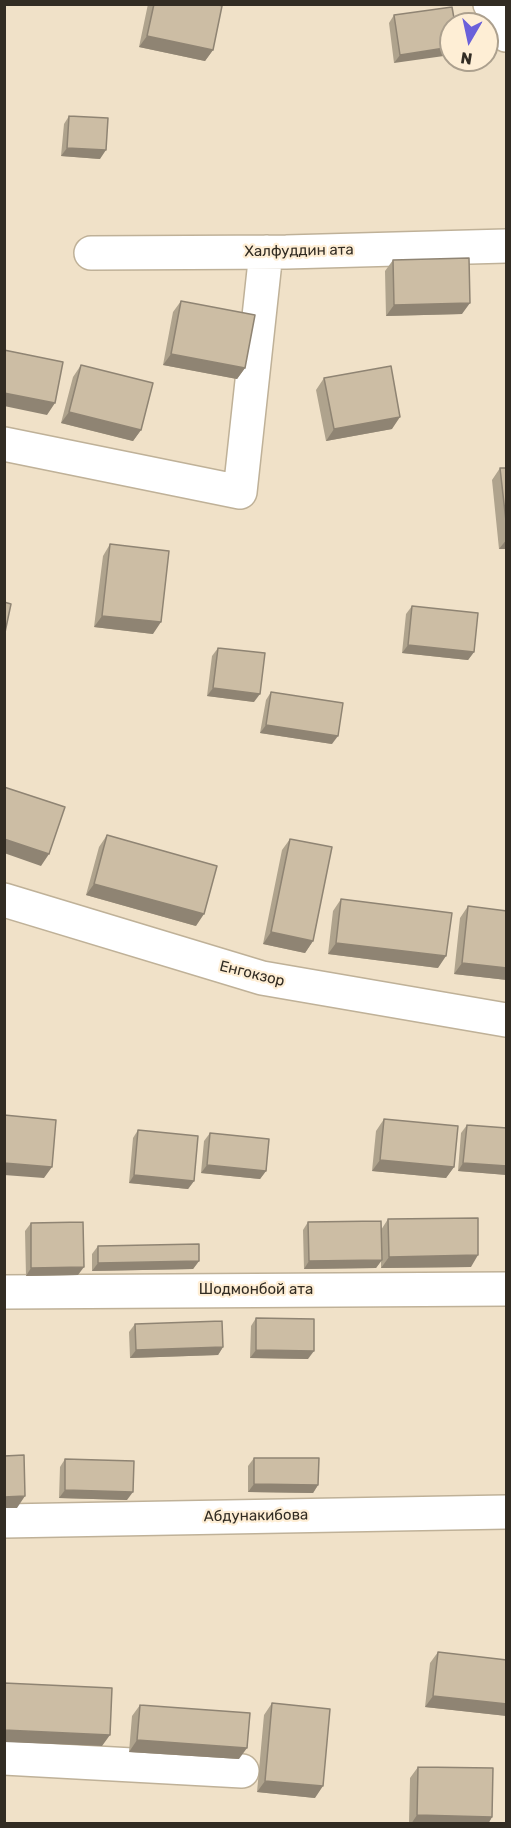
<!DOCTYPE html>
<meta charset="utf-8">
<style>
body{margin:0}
#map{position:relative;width:511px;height:1828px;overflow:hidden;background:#f0e1c8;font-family:Rubik,sans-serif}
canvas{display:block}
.frame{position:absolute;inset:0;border:6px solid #322c23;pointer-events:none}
.north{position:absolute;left:439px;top:12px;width:60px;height:60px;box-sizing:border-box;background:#feeed5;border:2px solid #aca08e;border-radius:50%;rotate:189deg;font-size:16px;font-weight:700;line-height:24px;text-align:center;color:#322c23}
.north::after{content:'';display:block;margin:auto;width:21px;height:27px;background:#6a60da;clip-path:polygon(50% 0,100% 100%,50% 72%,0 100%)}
</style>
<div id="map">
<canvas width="511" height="1828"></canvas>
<div class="frame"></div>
<div class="north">N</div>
</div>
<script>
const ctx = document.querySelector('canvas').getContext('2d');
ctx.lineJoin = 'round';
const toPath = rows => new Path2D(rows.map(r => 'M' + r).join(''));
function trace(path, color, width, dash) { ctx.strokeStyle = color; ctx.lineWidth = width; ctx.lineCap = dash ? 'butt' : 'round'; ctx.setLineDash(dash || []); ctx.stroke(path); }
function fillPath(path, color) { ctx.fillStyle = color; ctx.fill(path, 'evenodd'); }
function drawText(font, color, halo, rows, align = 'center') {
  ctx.font = font + ' Rubik,sans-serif'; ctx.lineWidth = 4.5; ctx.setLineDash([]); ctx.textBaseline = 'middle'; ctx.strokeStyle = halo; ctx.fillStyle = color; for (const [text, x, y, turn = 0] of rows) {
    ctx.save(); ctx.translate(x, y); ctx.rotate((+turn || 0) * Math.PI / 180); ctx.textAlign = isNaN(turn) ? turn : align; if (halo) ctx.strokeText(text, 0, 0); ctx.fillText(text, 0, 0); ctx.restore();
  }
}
const minor = toPath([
 [490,4,506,35],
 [91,253,286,252,506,246],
 [4,444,240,492,266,252],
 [4,900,262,978,506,1020],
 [4,1292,506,1289],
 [4,1521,506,1512],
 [4,1758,242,1771]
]);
const wall = toPath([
 [148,4,216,4,213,50,205,61,139,47],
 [394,15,455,24,394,63,389,23],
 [69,116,100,159,61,156,64,124],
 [393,260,462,314,386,316,385,271],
 [181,301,245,368,237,379,163,365,173,312],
 [81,365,141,430,133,441,61,423,73,377],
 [324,378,392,429,326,441,316,390],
 [500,468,507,468,507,549,499,549,492,480],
 [110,544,153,634,94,627,103,556],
 [412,606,474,652,468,660,402,653,406,614],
 [218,648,254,702,207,696,212,656],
 [271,692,332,744,260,733,266,700],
 [107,835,196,926,86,895,99,847],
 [290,839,313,941,305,953,263,944,282,850],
 [341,899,438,968,328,954,333,911],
 [468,906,507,911,507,980,454,974,460,918],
 [384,1119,454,1167,446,1178,372,1171,376,1131],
 [467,1125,507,1128,507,1175,458,1171,461,1133],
 [138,1130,194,1181,188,1189,129,1183,133,1138],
 [210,1133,266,1171,260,1179,201,1173,204,1141],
 [388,1219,471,1267,381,1268,381,1261,376,1268,304,1269,303,1230,308,1222,381,1230],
 [31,1223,78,1275,26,1276,25,1231],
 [98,1246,199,1261,193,1269,92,1271,92,1254],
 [256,1318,308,1359,250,1358,251,1326],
 [135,1324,223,1347,218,1355,130,1358,129,1332],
 [254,1458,318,1485,313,1493,248,1492,248,1466],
 [65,1459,127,1500,59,1498,60,1467],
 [438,1652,507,1660,507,1716,425,1707,430,1663],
 [272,1703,315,1798,257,1792,264,1715],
 [140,1705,239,1759,129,1752,132,1716],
 [418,1767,492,1817,488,1824,409,1824,410,1778]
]);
const shadedWall = toPath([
 [147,36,213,50,205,61,139,47],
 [451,47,451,55,394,63,400,55],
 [67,148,106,150,100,159,61,156],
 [470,303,462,314,386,316,394,305],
 [171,354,245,368,237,379,163,365],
 [4,393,55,403,47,415,4,406],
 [69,412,141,430,133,441,61,423],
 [400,417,392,429,326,441,334,429],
 [507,539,507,549,499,549],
 [102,616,161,622,153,634,94,627],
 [408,645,474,652,468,660,402,653],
 [213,688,260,694,254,702,207,696],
 [266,725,338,736,332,744,260,733],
 [4,839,49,854,41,866,4,853],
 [94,884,204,914,196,926,86,895],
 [271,932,313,941,305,953,263,944],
 [336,943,446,956,438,968,328,954],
 [462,963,507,968,507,980,454,974],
 [380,1160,454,1167,446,1178,372,1171],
 [4,1163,52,1167,44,1178,4,1175],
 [463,1163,507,1166,507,1175,458,1171],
 [207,1165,266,1171,260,1179,201,1173],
 [134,1175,194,1181,188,1189,129,1183],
 [478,1255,471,1267,381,1268,389,1257],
 [382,1260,376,1268,304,1269,309,1261],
 [199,1261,193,1269,92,1271,98,1263],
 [84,1267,78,1275,26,1276,31,1268],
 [223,1347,218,1355,130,1358,136,1350],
 [256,1350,314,1351,308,1359,250,1358],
 [254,1484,318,1485,313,1493,248,1492],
 [65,1490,133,1492,127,1500,59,1498],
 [25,1496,17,1508,4,1508,4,1497],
 [433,1696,507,1704,507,1716,425,1707],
 [4,1730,110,1735,102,1746,4,1742],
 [137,1740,247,1748,239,1759,129,1752],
 [265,1781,323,1786,315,1798,257,1792],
 [417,1815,492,1817,488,1824,411,1824]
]);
const building = toPath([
 [154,4,216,4,222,6,213,50,147,36,154,4],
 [452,7,455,24,451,24,451,47,400,55,394,15,452,7],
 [69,116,108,118,106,150,67,148,69,116],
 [469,258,470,303,394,305,393,260,469,258],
 [181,301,255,315,245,368,171,354,181,301],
 [4,350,63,362,55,403,4,393,4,350],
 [81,365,153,383,141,430,69,412,81,365],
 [391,366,400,417,334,429,324,378,391,366],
 [500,468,507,468,507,530,500,468],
 [110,544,169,551,161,622,102,616,110,544],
 [4,602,11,604,4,637,4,602],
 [412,606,478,613,474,652,408,645,412,606],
 [218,648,265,653,260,694,213,688,218,648],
 [271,692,343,703,338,736,266,725,271,692],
 [4,787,65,807,49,854,4,839,4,787],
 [107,835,217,866,204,914,94,884,107,835],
 [290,839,332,847,313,941,271,932,290,839],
 [341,899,452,913,446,956,336,943,341,899],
 [468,906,507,911,507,968,462,963,468,906],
 [4,1115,56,1120,52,1167,4,1163,4,1115],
 [384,1119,458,1126,454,1167,380,1160,384,1119],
 [467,1125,507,1128,507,1166,463,1163,467,1125],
 [138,1130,198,1136,194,1181,134,1175,138,1130],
 [210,1133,269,1139,266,1171,207,1165,210,1133],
 [478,1218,478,1255,389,1257,388,1219,478,1218],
 [381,1221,382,1260,309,1261,308,1222,381,1221],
 [83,1222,84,1267,31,1268,31,1223,83,1222],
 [199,1244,199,1261,98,1263,98,1246,199,1244],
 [256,1318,314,1319,314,1351,256,1350,256,1318],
 [222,1321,223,1347,136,1350,135,1324,222,1321],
 [24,1455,25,1496,4,1497,4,1456,24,1455],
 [254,1458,319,1458,318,1485,254,1484,254,1458],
 [65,1459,134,1461,133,1492,65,1490,65,1459],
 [438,1652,507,1660,507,1704,433,1696,438,1652],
 [4,1683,112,1688,110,1735,4,1730,4,1683],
 [272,1703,330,1709,323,1786,265,1781,272,1703],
 [140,1705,250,1713,247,1748,137,1740,140,1705],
 [418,1767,493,1768,492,1817,417,1815,418,1767]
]);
const streetNames = [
 ["Халфуддин ата",299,251,-1],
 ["Енгокзор",252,974,14],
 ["Шодмонбой ата",256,1290],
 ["Абдунакибова",256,1516,-1]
];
trace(minor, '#bfb198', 36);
trace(minor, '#fff', 33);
fillPath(wall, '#afa38d');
fillPath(shadedWall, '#8f8473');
fillPath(building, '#ccbda4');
trace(building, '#8f8473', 1.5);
drawText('15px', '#322c23', '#feeed5', streetNames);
</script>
